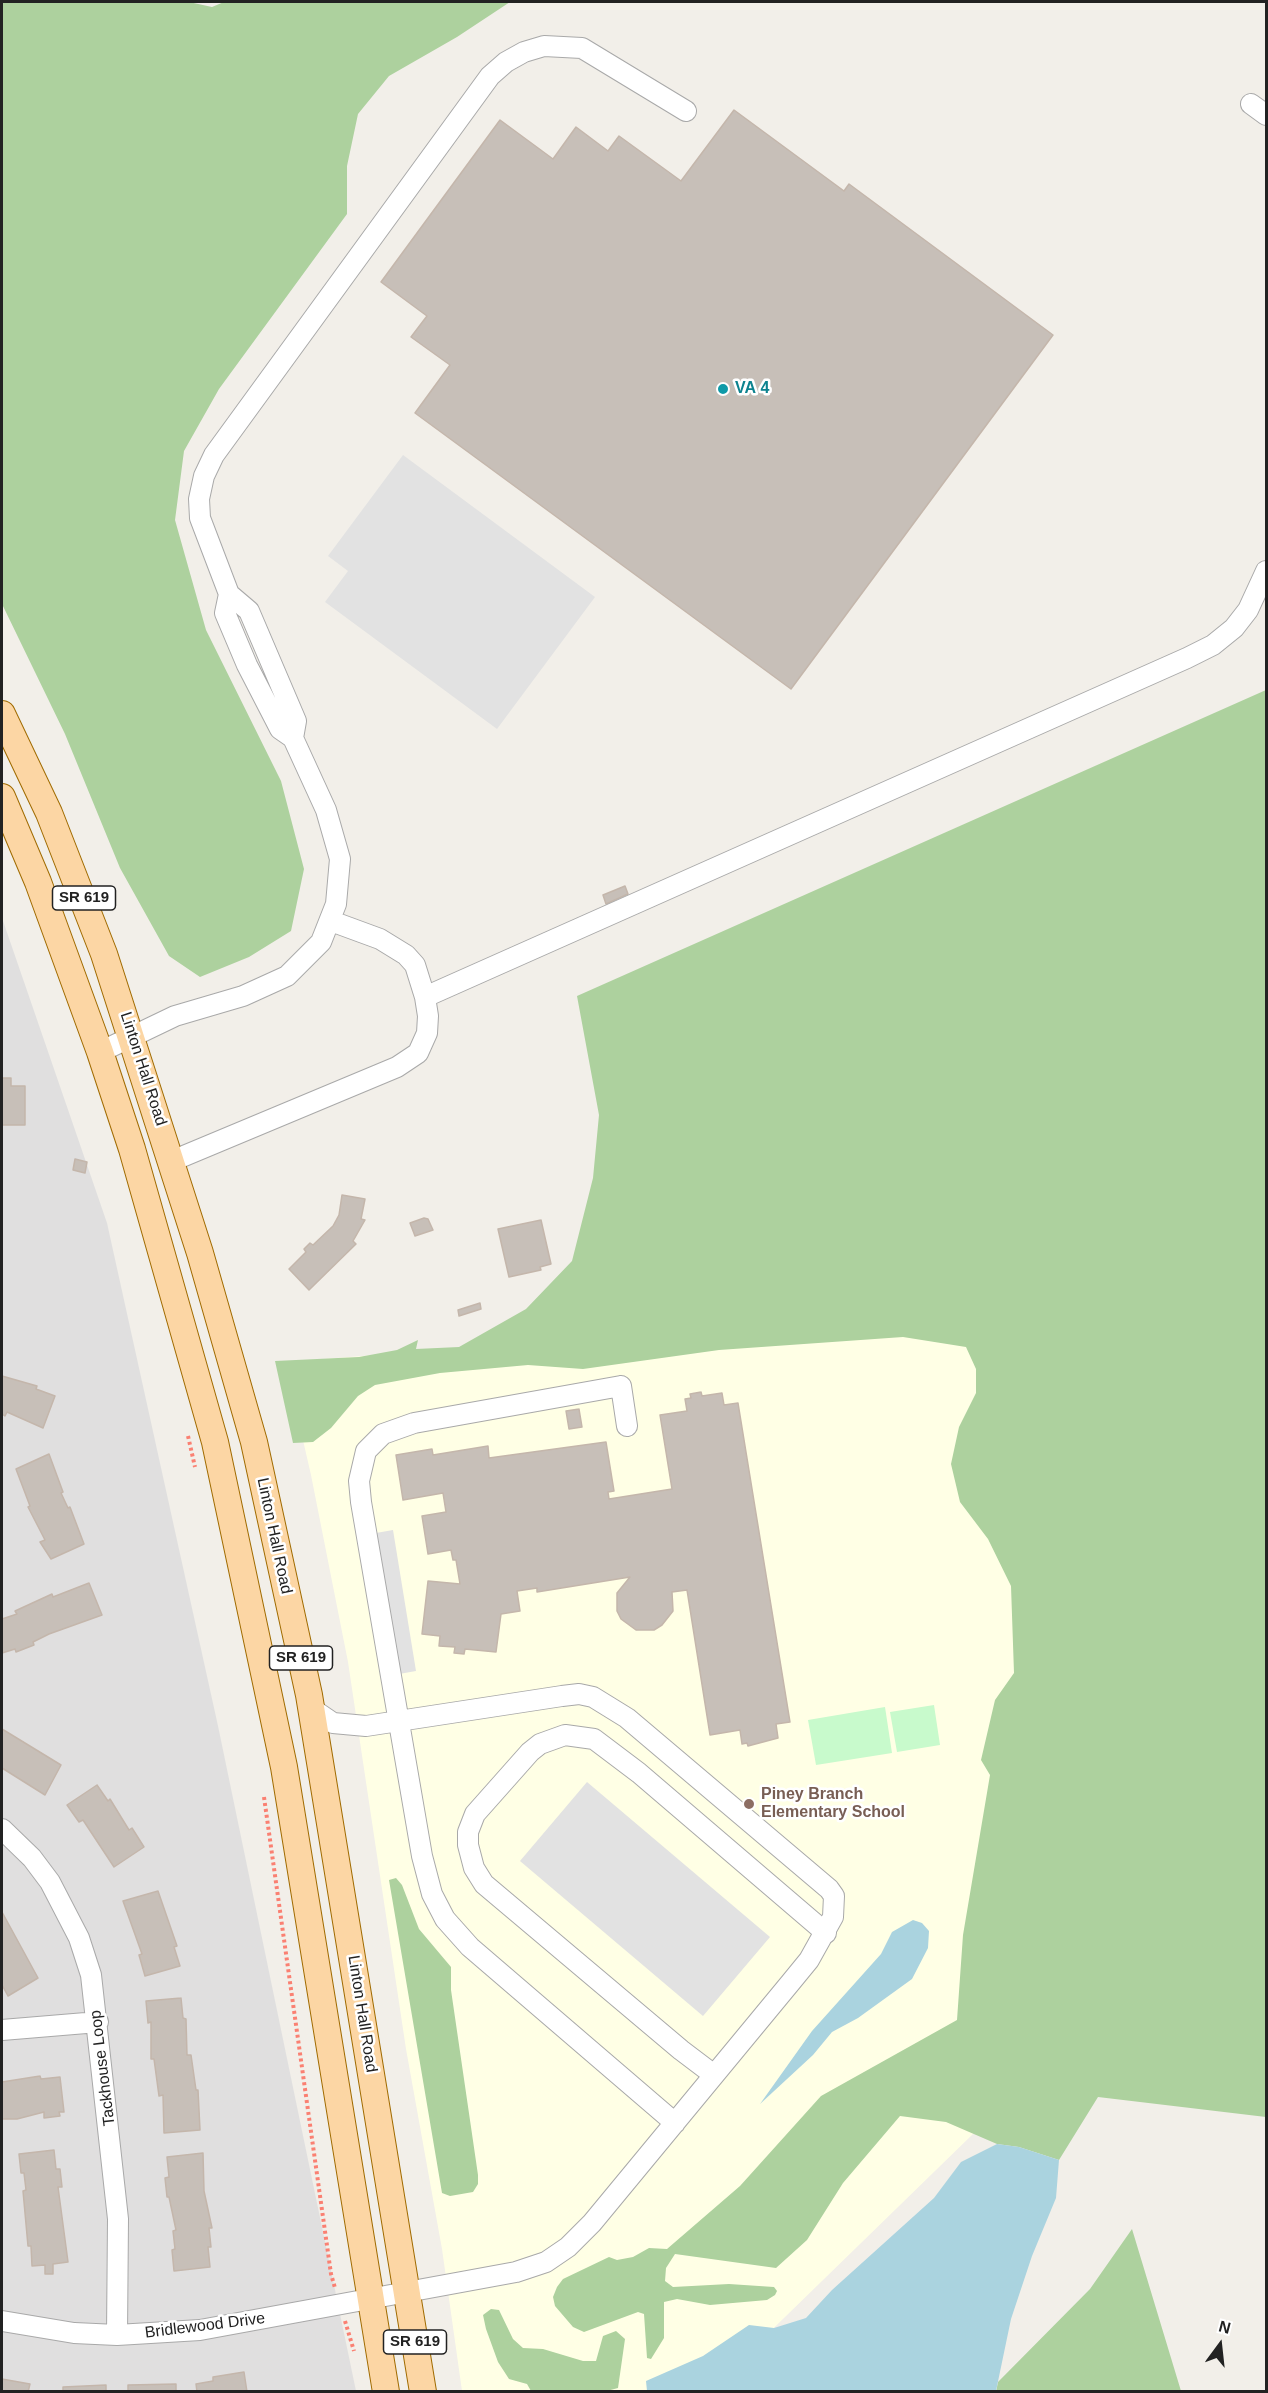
<!DOCTYPE html>
<style>
body{margin:0}
#map{position:relative;width:1268px;height:2393px;overflow:hidden;background:#f2efe9;font-family:Helvetica,sans-serif}
canvas{display:block}
.frame{position:absolute;inset:0;border:3px solid #222;pointer-events:none}
.north{position:absolute;left:1190px;top:2315px;width:60px;height:60px;-webkit-text-stroke:4px #fff;paint-order:stroke;rotate:15deg;font-size:16px;font-weight:700;line-height:24px;text-align:center;color:#222}
.north::after{content:'';display:block;margin:auto;width:21px;height:27px;background:#222;clip-path:polygon(50% 0,100% 100%,50% 72%,0 100%)}
</style>
<div id="map">
<canvas width="1268" height="2393"></canvas>
<div class="frame"></div>
<div class="north">N</div>
</div>
<script>
const ctx = document.querySelector('canvas').getContext('2d');
ctx.lineJoin = 'round';
function fillPath(path, color) { ctx.fillStyle = color; ctx.fill(path, 'evenodd'); }
const toPath = rows => new Path2D(rows.map(r => 'M' + r).join(''));
function trace(path, color, width, dash) { ctx.strokeStyle = color; ctx.lineWidth = width; ctx.lineCap = dash ? 'butt' : 'round'; ctx.setLineDash(dash || []); ctx.stroke(path); }
function drawText(font, color, halo, rows, align = 'center') {
  ctx.font = font + ' Helvetica,sans-serif'; ctx.lineWidth = 5; ctx.setLineDash([]); ctx.textBaseline = 'middle'; ctx.strokeStyle = halo; ctx.fillStyle = color; for (const [text, x, y, turn = 0] of rows) {
    ctx.save(); ctx.translate(x, y); ctx.rotate((+turn || 0) * Math.PI / 180); ctx.textAlign = isNaN(turn) ? turn : align; if (halo) ctx.strokeText(text, 0, 0); ctx.fillText(text, 0, 0); ctx.restore();
  }
}
const residential = toPath([
 [2,918,107,1223,218,1726,356,2391,2,2391]
]);
const education = toPath([
 [1266,1286,1049,2060,709,2391,462,2391,442,2249,406,2049,348,1662,311,1475,285,1362]
]);
const forest = toPath([
 [2,2,189,2,212,7,224,2,510,2,457,37,389,76,358,114,347,166,347,214,219,389,184,451,175,520,206,630,281,781,304,869,291,931,249,957,200,977,169,956,120,868,65,734,2,604],
 [1266,690,1266,2117,1098,2097,1059,2160,1019,2147,997,2144,946,2122,900,2116,843,2183,807,2240,776,2268,675,2254,666,2268,665,2281,673,2287,729,2284,774,2287,777,2291,775,2295,767,2300,710,2305,677,2299,664,2302,664,2338,651,2359,647,2358,644,2314,638,2312,584,2332,573,2327,555,2306,553,2297,557,2287,563,2279,609,2257,617,2260,633,2257,649,2248,667,2249,740,2186,821,2096,957,2020,963,1935,990,1775,981,1760,995,1700,1014,1673,1011,1586,988,1539,960,1502,951,1464,959,1427,976,1393,976,1369,966,1347,903,1337,719,1350,583,1369,528,1365,440,1373,375,1385,358,1396,331,1428,313,1442,293,1443,275,1361,359,1357,397,1350,418,1340,416,1349,459,1347,526,1309,572,1261,593,1178,599,1115,577,996],
 [396,1878,402,1885,419,1929,451,1967,451,1990,478,2175,478,2184,473,2192,450,2196,442,2193,389,1880],
 [1132,2229,1181,2391,996,2392,998,2382,1090,2289],
 [491,2309,499,2310,513,2339,523,2348,543,2349,583,2361,596,2361,603,2336,616,2331,625,2339,618,2388,603,2392,531,2391,527,2384,509,2379,498,2362,486,2329,483,2315]
]);
const park = toPath([
 [934,1705,940,1745,897,1752,890,1712],
 [885,1707,892,1753,816,1765,808,1720]
]);
const parking = toPath([
 [403,455,595,597,497,729,325,602,348,571,328,556],
 [393,1530,416,1671,399,1674,376,1533],
 [587,1782,770,1937,703,2016,520,1861]
]);
const water = toPath([
 [913,1920,922,1923,929,1931,928,1948,912,1979,858,2018,832,2032,813,2055,760,2104,812,2031,881,1954,892,1932],
 [997,2144,1019,2147,1059,2160,1056,2198,1032,2256,1011,2319,996,2391,647,2391,646,2381,703,2356,749,2325,774,2328,806,2318,832,2290,934,2198,961,2162]
]);
const building = toPath([
 [734,110,844,191,849,184,1053,335,791,689,415,413,450,365,411,337,427,316,381,282,500,120,553,159,576,127,608,151,619,136,681,181,734,110],
 [625,886,628,894,606,904,603,895,625,886],
 [2,1078,11,1078,11,1086,25,1086,25,1125,2,1125,2,1078],
 [75,1159,87,1162,85,1173,73,1170,75,1159],
 [342,1195,365,1199,361,1219,365,1220,353,1241,356,1244,309,1290,289,1269,306,1252,304,1249,310,1243,313,1245,333,1226,339,1215,342,1195],
 [424,1218,428,1219,433,1230,415,1236,410,1223,424,1218],
 [541,1220,551,1264,540,1267,541,1270,509,1277,498,1229,541,1220],
 [480,1303,481,1309,459,1316,458,1310,480,1303],
 [2,1373,2,1376,37,1386,36,1389,55,1396,43,1428,7,1412,5,1416,2,1414,2,1373],
 [701,1392,702,1396,722,1393,724,1405,738,1403,790,1722,776,1724,778,1738,748,1746,747,1743,742,1744,740,1730,710,1735,687,1590,672,1592,673,1611,662,1625,654,1630,636,1630,621,1619,617,1611,617,1593,630,1577,537,1592,537,1588,517,1591,520,1611,501,1614,496,1652,465,1649,464,1654,454,1653,455,1647,439,1646,440,1636,422,1634,428,1581,460,1584,456,1560,453,1560,451,1550,428,1554,422,1516,446,1512,443,1493,403,1500,396,1455,432,1449,433,1455,488,1446,489,1458,606,1442,614,1491,608,1492,609,1499,672,1489,660,1415,687,1411,685,1399,691,1398,690,1394,701,1392],
 [579,1409,582,1427,569,1429,566,1411,579,1409],
 [49,1454,63,1492,61,1493,68,1508,70,1507,84,1544,51,1559,40,1542,45,1540,28,1507,30,1506,16,1469,49,1454],
 [89,1583,102,1615,49,1634,33,1642,34,1645,16,1652,15,1649,2,1653,2,1619,17,1614,15,1611,52,1594,53,1597,89,1583],
 [2,1729,61,1765,45,1795,2,1768,2,1729],
 [97,1785,108,1801,110,1799,129,1830,132,1828,144,1847,114,1867,83,1820,79,1822,67,1805,97,1785],
 [158,1891,177,1946,174,1947,180,1966,145,1976,139,1955,142,1954,123,1901,158,1891],
 [2,1912,38,1978,8,1996,2,1985,2,1912],
 [181,1998,183,2018,186,2019,187,2055,191,2055,196,2090,198,2090,200,2130,164,2133,163,2095,159,2096,154,2059,151,2059,151,2022,148,2023,146,2001,181,1998],
 [40,2076,41,2079,60,2077,64,2112,59,2112,60,2116,44,2118,44,2112,17,2119,2,2119,2,2082,40,2076],
 [54,2150,56,2169,60,2169,62,2187,58,2187,68,2262,53,2264,53,2274,45,2274,45,2265,32,2266,31,2246,28,2246,23,2191,26,2190,24,2173,21,2173,19,2154,54,2150],
 [203,2153,204,2191,212,2228,209,2228,211,2247,208,2247,210,2267,174,2271,172,2250,175,2249,173,2231,176,2230,169,2197,167,2197,165,2178,169,2177,167,2157,203,2153],
 [244,2372,247,2392,197,2392,196,2384,213,2381,213,2377,244,2372],
 [2,2379,30,2384,28,2392,2,2392,2,2379],
 [176,2384,176,2392,128,2392,128,2385,176,2384],
 [106,2385,106,2392,63,2392,63,2387,106,2385]
]);
const path = toPath([
 [188,1436,195,1467],
 [264,1797,331,2274,335,2288],
 [345,2321,354,2351]
]);
const minor = toPath([
 [1251,104,1266,115],
 [229,594,200,518,199,499,204,476,214,455,490,76,506,62,524,52,544,46,582,48,686,111],
 [425,997,1187,658,1213,645,1234,628,1248,610,1266,571],
 [100,1052,175,1016,243,996,287,976,321,942,336,904,340,859,326,810,293,738,296,721,249,611,229,594,225,613,247,665,280,729,293,738],
 [172,1161,397,1067,418,1053,427,1033,428,1016,425,997,415,965,406,955,380,939,331,921],
 [627,1426,621,1386,414,1423,383,1434,366,1451,359,1481,361,1502,422,1856,432,1894,445,1919,470,1947,675,2123],
 [2,1829,32,1858,50,1882,79,1938,91,1975,118,2219,117,2335],
 [2,2030,98,2022],
 [714,2075,681,2050,484,1884,474,1868,468,1845,468,1832,475,1814,530,1752,540,1744,565,1735,594,1739,639,1773,826,1933],
 [2,2321,74,2333,117,2335,200,2330,516,2272,546,2262,568,2247,592,2223,791,1982,809,1960,833,1917,834,1896,829,1889,627,1718,593,1697,579,1694,562,1696,366,1726,333,1723,311,1708]
]);
const major = toPath([
 [2,714,49,813,104,954,200,1253,254,1442,309,1695,423,2392],
 [2,797,38,882,100,1052,132,1149,215,1442,284,1767,386,2392]
]);
const markers = [
 [723,389,6,"#0f9aa8"],
 [749,1804,6,"#8d6e63"]
];
const shields = [
 [84,898,63],
 [301,1658,63],
 [415,2342,63]
];
const shieldNames = [
 ["SR 619",84,898],
 ["SR 619",301,1658],
 ["SR 619",415,2342]
];
const cultureNames = [
 ["VA 4",735,389]
];
const streetNames = [
 ["Linton Hall Road",143,1069,72],
 ["Linton Hall Road",274,1536,78],
 ["Linton Hall Road",362,2014,81],
 ["Tackhouse Loop",103,2068,-97],
 ["Bridlewood Drive",205,2326,-7]
];
const educationNames = [
 ["Piney Branch",761,1795],
 ["Elementary School",761,1813]
];
fillPath(residential, '#e0dfdf');
fillPath(education, '#ffffe5');
fillPath(forest, '#add19e');
fillPath(park, '#c8facc');
fillPath(parking, '#e2e2e2');
fillPath(water, '#aad3df');
fillPath(building, '#c7bfb8');
trace(building, '#c4b6ab', 1.5);
trace(minor, '#a9a9a9', 22);
trace(major, '#a06b00', 28);
trace(path, '#fa8072', 4, [3, 3]);
trace(minor, '#fff', 20);
trace(major, '#fcd6a4', 26);
for (const [x, y, r, color] of markers) { const dot = new Path2D(); dot.arc(x, y, r, 0, 2 * Math.PI); ctx.fillStyle = color; ctx.fill(dot); trace(dot, '#fff', 2); }
for (const [x, y, w] of shields) { const box = new Path2D(); box.roundRect(x - w / 2, y - 12, w, 24, 4.5); ctx.fillStyle = '#fff'; ctx.fill(box); trace(box, '#222', 1.5); }
drawText('bold 15px', '#222', null, shieldNames);
drawText('bold 16px', '#0d838f', '#fff', cultureNames, 'left');
drawText('16px', '#222', '#fff', streetNames);
drawText('bold 16px', '#785e54', '#fff', educationNames, 'left');
</script>
